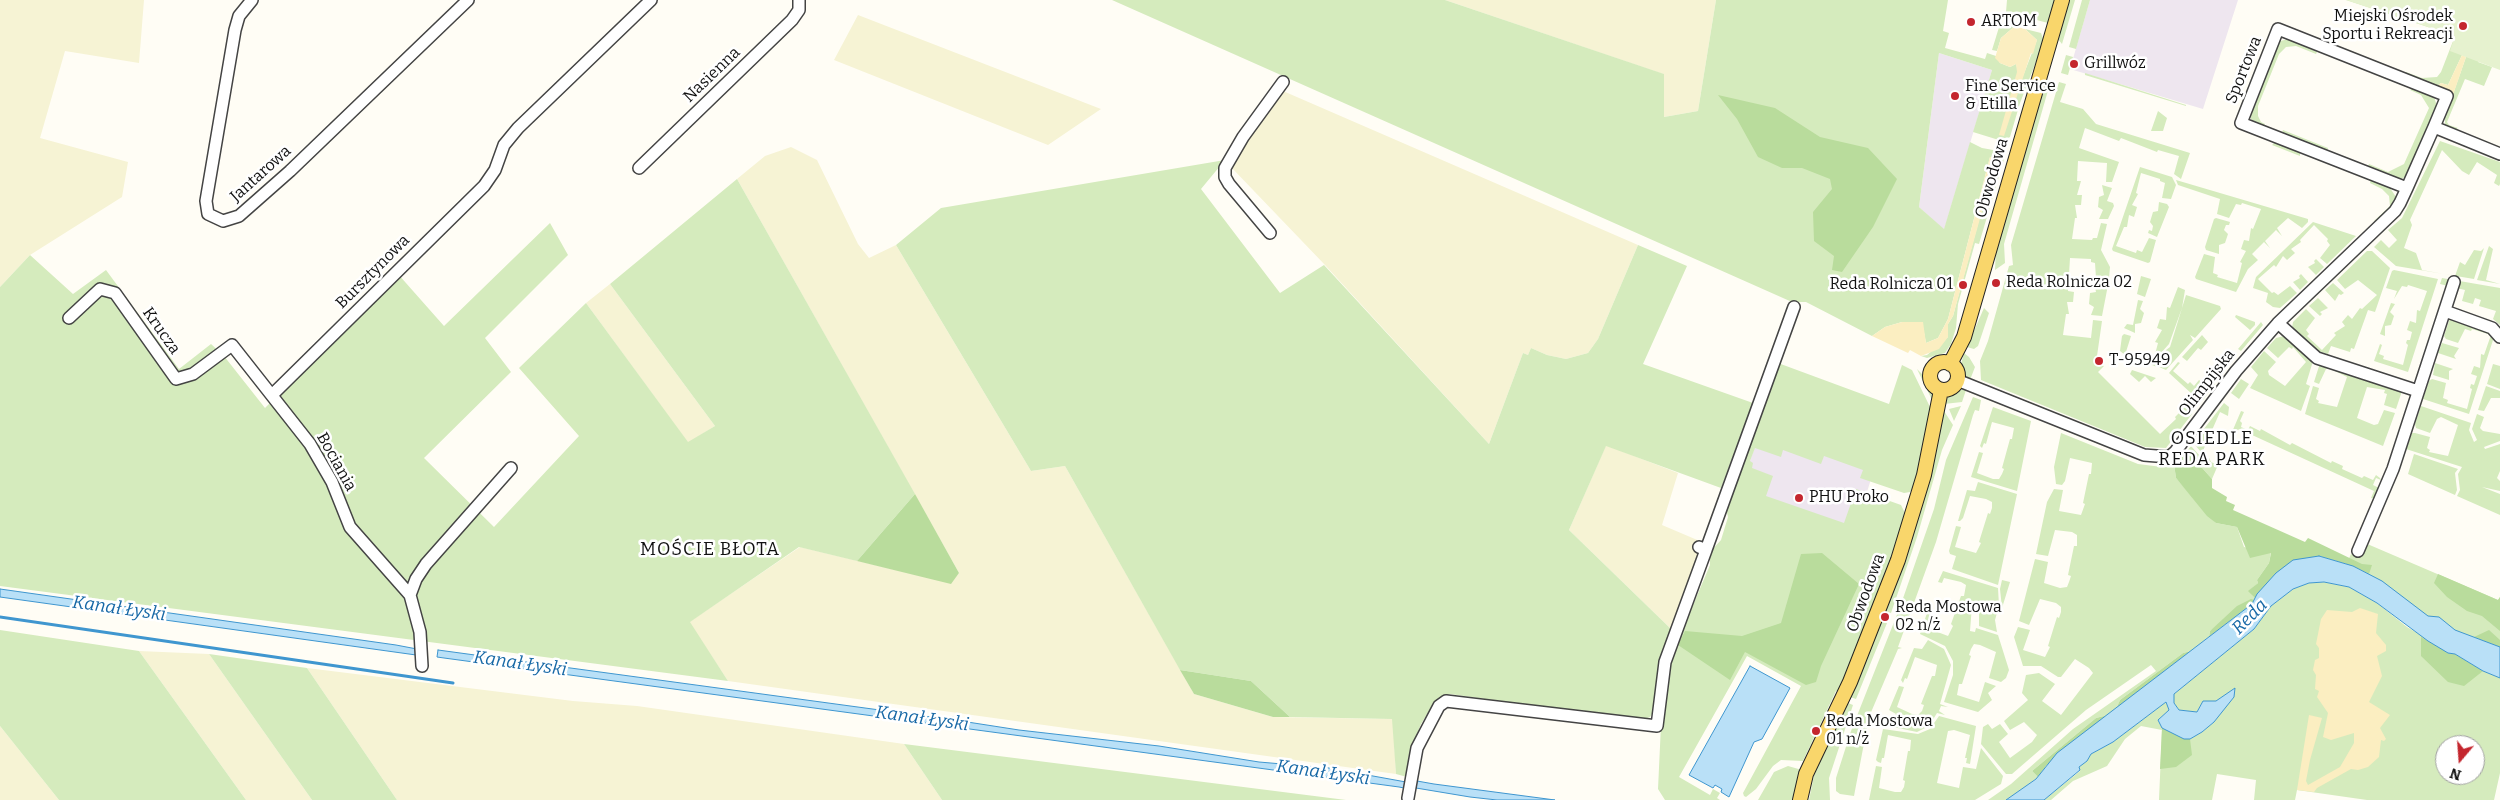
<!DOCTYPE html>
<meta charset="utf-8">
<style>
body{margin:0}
#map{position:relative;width:2500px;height:800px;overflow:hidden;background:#fffdf5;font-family:Bitter,serif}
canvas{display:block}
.north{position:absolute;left:2435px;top:735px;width:50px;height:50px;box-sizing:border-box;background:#fff;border:1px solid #a0a0a0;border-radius:50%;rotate:198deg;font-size:14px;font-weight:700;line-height:20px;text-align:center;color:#111}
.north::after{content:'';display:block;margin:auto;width:18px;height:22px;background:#c4262e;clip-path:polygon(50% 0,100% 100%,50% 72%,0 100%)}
</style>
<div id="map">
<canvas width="2500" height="800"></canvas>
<div class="north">N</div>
</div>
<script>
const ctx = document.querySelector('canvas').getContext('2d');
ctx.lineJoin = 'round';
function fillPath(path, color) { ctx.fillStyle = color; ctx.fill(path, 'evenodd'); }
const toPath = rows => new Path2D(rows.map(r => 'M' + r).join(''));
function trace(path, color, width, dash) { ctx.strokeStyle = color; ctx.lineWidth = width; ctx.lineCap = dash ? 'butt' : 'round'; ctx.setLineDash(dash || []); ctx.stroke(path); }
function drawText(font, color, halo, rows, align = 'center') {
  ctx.font = font + ' Bitter,serif'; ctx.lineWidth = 5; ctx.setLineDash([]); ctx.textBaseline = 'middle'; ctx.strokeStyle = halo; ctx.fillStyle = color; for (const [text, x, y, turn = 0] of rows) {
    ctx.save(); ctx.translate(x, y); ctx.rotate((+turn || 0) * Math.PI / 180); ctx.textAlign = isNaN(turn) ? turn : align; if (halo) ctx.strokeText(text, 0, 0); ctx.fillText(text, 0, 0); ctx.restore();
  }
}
const industrial = toPath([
 [2090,0,2238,0,2203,109,2070,69],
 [1939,53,1992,70,1944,230,1919,207],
 [1769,408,1880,450,1853,537,1738,494]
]);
const farmland = toPath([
 [0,0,144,0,139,63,65,51,40,138,128,162,122,197,30,255,0,287],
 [1445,0,1716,0,1698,111,1664,117,1663,74],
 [858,15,1101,109,1048,145,834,60],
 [1283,91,1638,245,1598,339,1588,353,1566,359,1547,355,1531,348,1528,355,1523,353,1489,444,1325,265,1230,166],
 [791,147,817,160,858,244,869,258,896,245,1031,471,1065,466,1194,694,1273,717,1393,719,1396,774,728,681,689,622,800,547,950,583,959,573,737,179,765,156],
 [610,284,715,426,688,443,586,303],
 [1606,445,1678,473,1662,525,1702,542,1671,629,1569,530],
 [139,651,209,654,312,800,246,800],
 [307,668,573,701,637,706,904,744,942,800,397,800],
 [0,726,59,800,0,800]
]);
const green = toPath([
 [1112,0,1445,0,1664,74,1664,117,1698,111,1716,0,1948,0,1943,31,1949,33,1945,48,1985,59,1987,53,1996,56,2000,63,2010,67,2016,64,2018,72,2000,135,2037,40,2025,29,2041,33,2044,41,2020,103,2010,137,2002,141,1973,132,1992,70,1939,53,1919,207,1944,229,1970,142,1982,148,1999,151,2004,159,1979,244,1975,243,1958,304,1956,328,1951,344,1945,353,1927,358,1921,356,1927,355,1948,337,1948,324,1953,316,1996,157,1990,157,1948,319,1938,338,1926,343,1922,322,1902,322,1885,327,1872,336,1806,302,1792,302],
 [2007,0,2056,0,2048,23,2006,12],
 [2068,0,2075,0,2062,44,2058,39],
 [2082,0,2090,0,2076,49,2069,47],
 [2346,0,2481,0,2462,55,2448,85,2441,83,2435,88,2405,74,2406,72,2422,78,2437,77,2441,72,2455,36],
 [2500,0,2478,62,2492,67,2484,86,2465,79,2447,122,2449,125,2458,128,2455,130,2445,125,2445,117,2466,57],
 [2005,23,2015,26,2001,38,1997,51,1992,50,2000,24],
 [2289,39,2317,52,2316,54,2296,46,2286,47,2279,54,2258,106,2258,116,2261,122,2265,124,2264,126,2254,124,2250,117,2251,112,2277,46,2280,41],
 [2066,55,2073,57,2068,75,2061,73],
 [2085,73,2186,105,2186,106,2085,75],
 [2051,80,2004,244,2005,263,1995,270,1996,248,2044,85],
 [2059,82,2066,84,2060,102,2083,109,2096,124,2190,153,2181,179,2174,174,2179,156,2158,150,2157,152,2121,138,2119,141,2085,128,2079,148,2119,162,2112,182,2106,182,2107,163,2078,161,2077,181,2081,181,2077,195,2082,195,2081,205,2075,205,2077,218,2075,218,2072,239,2092,240,2093,238,2097,238,2101,223,2107,224,2101,250,2110,267,2109,278,2096,278,2095,263,2091,262,2091,259,2070,258,2068,291,2074,292,2073,302,2067,302,2069,314,2066,314,2063,335,2091,338,2093,320,2102,321,2097,356,2103,357,2098,358,2096,364,2104,366,2098,372,2160,434,2176,419,2175,417,2186,406,2190,409,2192,414,2166,448,2145,447,1981,380,1980,361,1988,341,2009,266,2013,265,2011,245],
 [2413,88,2434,97,2437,106,2407,176,2399,180,2368,167,2369,164,2388,172,2404,164,2429,108,2421,95,2410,90],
 [2158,111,2167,118,2163,131,2151,131],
 [2283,130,2328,148,2327,151,2281,135],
 [2276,141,2300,151,2300,156,2272,145],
 [2440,141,2500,162,2500,184,2499,186,2494,183,2497,175,2477,162,2469,175,2462,171,2442,150,2410,220,2412,225,2404,248,2416,253,2422,270,2455,276,2460,262,2465,265,2474,250,2481,251,2484,248,2474,279,2396,266,2374,247,2381,240,2389,248,2397,240,2388,230,2402,218],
 [1225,160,1201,189,1280,293,1324,265,1489,444,1523,353,1528,355,1531,348,1547,355,1566,359,1588,353,1598,339,1638,245,1687,266,1643,364,1753,403,1721,488,1606,446,1569,530,1671,629,1657,707,1650,717,1639,721,1450,694,1434,703,1421,724,1409,754,1407,777,1396,774,1392,719,1290,717,1251,681,1180,670,1065,466,1031,471,896,245,941,208],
 [2140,167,2172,177,2176,185,2171,199,2162,198,2165,183,2160,181,2160,179,2141,173,2136,193,2138,194,2132,205,2137,207,2134,217,2129,215,2127,227,2124,227,2116,246,2136,253,2137,250,2142,252,2149,238,2156,240,2150,262,2148,263,2113,251,2112,249],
 [737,179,915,494,857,561,799,547,690,622,728,681,0,586,0,287,30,255,73,294,106,270,179,369,211,344,224,356,265,408,398,274,444,326,550,223,568,255,485,338,511,372,424,458,494,527,579,436,519,368,586,303,688,442,715,426,610,284],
 [2371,179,2390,188,2396,197,2392,207,2378,221,2374,221,2390,206,2389,196,2382,189,2370,183],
 [2176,180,2308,219,2308,222,2302,228,2288,218,2277,228,2282,236,2276,230,2265,241,2270,248,2264,242,2252,254,2258,260,2248,269,2236,292,2196,279,2195,277,2204,254,2215,257,2213,273,2218,275,2217,277,2237,283,2242,263,2240,262,2246,251,2241,249,2244,240,2249,241,2251,228,2253,229,2261,209,2242,203,2241,205,2236,204,2229,218,2217,214,2220,199,2178,185],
 [2102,185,2112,188,2107,201,2113,203,2114,206,2108,219,2099,219,2103,210,2098,207,2099,197,2104,195],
 [2159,202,2167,204,2169,207,2157,237,2148,233,2149,230,2152,231,2153,226,2150,222,2153,212,2158,211],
 [2216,218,2230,222,2229,225,2226,225,2224,230,2228,234,2225,243,2219,245,2219,254,2206,250,2205,247,2214,219],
 [2313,222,2356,236,2327,264,2320,258,2330,245,2327,241,2328,239,2314,225,2300,240,2301,242,2291,249,2295,253,2287,260,2283,256,2276,267,2274,265,2258,279,2272,293,2274,292,2278,295,2290,286,2297,293,2280,308,2273,307,2266,302,2268,293,2253,288,2256,277],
 [2489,246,2493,249,2486,280,2500,284,2477,280],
 [2367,251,2372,251,2390,268,2375,312,2368,310,2354,349,2351,348,2350,352,2331,346,2328,354,2318,351,2292,328,2293,322,2306,309,2315,318,2306,330,2309,334,2307,336,2322,350,2336,335,2334,333,2345,326,2342,322,2348,315,2352,319,2360,308,2362,309,2377,295,2358,280,2345,289,2337,280],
 [2316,259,2324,267,2316,275,2308,267,2315,263,2314,261],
 [2394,270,2438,279,2408,372,2374,361,2380,344,2382,345,2379,354,2384,356,2383,359,2403,365,2408,345,2406,343,2407,340,2410,340,2412,332,2407,330,2410,321,2416,323,2417,310,2420,311,2427,291,2408,285,2407,287,2402,286,2394,299,2397,291,2386,288,2392,271],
 [2301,274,2308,282,2300,290,2293,282,2300,278,2299,276],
 [2141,276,2151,279,2145,297,2137,294],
 [2442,278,2500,288,2500,325,2493,319,2496,311,2479,306,2481,300,2475,298,2473,304,2462,301,2465,290,2440,284],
 [2094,282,2108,285,2102,316,2091,315,2094,307,2089,304,2090,293,2096,292],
 [2333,283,2344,293,2341,295,2339,294,2335,301,2325,290],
 [2178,287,2185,290,2182,308,2169,344,2161,353,2157,367,2142,361,2143,358,2153,362,2158,343,2155,342,2162,330,2157,328,2160,319,2166,320,2167,307,2170,308],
 [2186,295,2220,306,2221,309,2195,338,2190,335,2193,340,2166,370,2159,367,2166,350,2170,347],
 [2318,298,2328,308,2320,312,2322,314,2320,316,2309,306],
 [2138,300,2143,301,2140,309,2144,313,2141,323,2135,324,2135,333,2124,328,2127,324,2133,325],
 [2391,303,2395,304,2390,312,2394,316,2391,325,2385,326,2385,336,2380,334],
 [1984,308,1989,313,1978,346,1974,349,1967,347],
 [2236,315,2255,322,2255,325,2250,330,2235,317],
 [2450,318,2487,330,2494,337,2469,414,2423,399,2429,381,2432,379,2446,383,2443,398,2448,400,2447,403,2467,409,2472,389,2470,388,2471,384,2474,385,2477,376,2471,374,2474,366,2480,368,2481,354,2484,355,2491,335,2472,329,2471,331,2465,329,2458,343,2446,339,2444,336],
 [2261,322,2263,325,2241,351,2238,349],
 [2124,334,2131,336,2125,355,2120,351,2122,336],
 [2202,335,2208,342,2201,350,2198,348,2187,361,2182,357],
 [2284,336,2313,361,2306,384,2310,386,2301,411,2250,388,2258,375,2251,367,2264,351,2276,362,2268,371,2269,375,2285,386,2306,362,2293,347,2292,349,2289,347,2278,358,2267,348,2276,338],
 [2442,343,2459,348,2454,356,2456,359,2438,353],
 [1964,353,1969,357,1975,367,1970,380,1962,374,1960,368],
 [2178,362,2180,363,2173,371,2188,384,2190,382,2194,386,2199,380,2203,383,2192,394,2169,373],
 [1778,363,1889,404,1902,365,1912,370,1931,409,1914,487,1910,492,1904,493,1860,478,1863,470,1824,456,1821,464,1783,450,1781,457,1755,448,1750,461,1753,463,1752,468,1773,476,1766,496,1844,523,1856,489,1901,505,1906,515,1885,577,1840,692,1836,691,1803,761,1781,760,1773,766,1756,789,1746,797,1744,796,1743,793,1801,686,1747,656,1679,777,1710,795,1713,789,1720,793,1717,798,1720,800,1665,800,1658,789,1661,725,1669,662,1710,565,1710,552,1721,540,1728,517,1725,504],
 [2320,363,2402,391,2396,409,2384,405,2387,394,2384,393,2385,390,2367,387,2357,418,2374,425,2378,424,2384,410,2395,413,2383,446,2305,414,2313,386,2319,388,2316,399,2319,401,2318,403,2337,407,2347,377,2329,368,2326,369,2319,384,2314,382],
 [2435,363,2453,369,2449,371,2449,380,2433,375],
 [2493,364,2500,366,2500,389,2487,384],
 [1917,369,1923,375,1932,394,1933,402],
 [2132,370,2156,378,2151,382,2145,376,2139,382,2130,374],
 [2241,379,2249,384,2239,399,2231,393],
 [2211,380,2215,384,2203,400,2196,399,2195,397],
 [2486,386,2500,391,2500,398,2491,398,2484,411,2478,410],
 [1959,389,1966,390,1962,402,1944,404,1948,396],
 [1973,397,1981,400,1979,411,1975,410,1973,415,1936,542,1898,647,1902,648,1898,649,1869,717,1854,796,1840,794,1836,791,1836,778,1851,731,1900,607,1934,509,1946,460],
 [2224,403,2229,407,2228,416,2220,412,2202,453,2193,443],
 [1961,406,1954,421,1949,409],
 [2421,406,2471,423,2469,430,2474,442,2477,440,2472,429,2477,414,2484,417,2480,428,2483,431,2500,434,2500,441,2484,447,2485,449,2500,444,2500,471,2497,478,2500,481,2500,491,2482,487,2500,494,2500,515,2457,496,2460,490,2458,474,2462,467,2406,449,2412,433,2415,433,2430,437,2427,448,2430,450,2429,452,2448,456,2458,425,2441,417,2437,419,2430,433,2416,428,2415,424],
 [1993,407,2031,421,2017,491,1971,477,1979,452,1983,453,1977,473,1993,479,1999,479,2002,474,2004,469,2002,468,2010,439,2012,439,2014,428,1992,422,1986,444,1984,443,1982,448,1980,446],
 [1944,411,1953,425,1942,450,1917,537,1891,613,1885,611],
 [2241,411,2244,412,2240,421,2242,423,2241,427,2248,430,2250,426,2260,431,2261,429,2290,445,2292,443,2331,463,2332,461,2343,466,2342,469,2362,478,2364,476,2373,480,2376,475,2380,478,2381,480,2376,478,2373,485,2381,489,2375,499,2371,498,2374,491,2239,429,2234,436,2232,432],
 [2061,433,2138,464,2162,467,2174,464,2176,478,2216,523,2237,527,2244,547,2271,552,2269,563,2257,580,2258,583,2249,591,2255,598,2254,600,2251,600,2210,631,2209,637,2191,651,2183,653,2120,700,2116,709,2108,715,2096,718,2032,771,2038,777,2024,788,2006,800,1988,800,2011,784,2073,729,2156,671,2151,665,2086,710,2012,774,2006,774,1981,744,1983,727,1988,724,1992,729,2000,724,2008,734,1999,742,2010,758,2032,742,2037,735,2024,722,2010,730,2004,721,2028,700,2022,693,2026,675,2039,673,2055,684,2042,701,2061,715,2093,673,2089,668,2075,659,2061,677,2058,677,2041,666,2023,666,2014,637,2018,627,2030,630,2023,650,2045,657,2050,647,2048,646,2057,617,2059,618,2061,612,2061,607,2056,603,2040,599,2029,625,2019,621,2035,559,2048,562,2044,583,2060,588,2067,587,2069,582,2071,576,2068,575,2074,546,2077,546,2077,535,2072,532,2055,530,2048,556,2036,554,2047,502,2054,489,2063,490,2059,511,2081,515,2085,504,2083,503,2089,474,2091,474,2092,463,2070,458,2065,481,2062,485,2056,484,2054,467],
 [2191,446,2200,456,2199,459,2206,463,2209,458,2211,462,2218,465,2212,479,2187,451],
 [2414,454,2458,469,2455,473,2457,490,2455,495,2408,474],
 [1978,482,2017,494,1998,585,1952,569,1956,556,1950,554,1949,551,1956,526,1961,527,1955,547,1976,553,1981,543,1979,542,1988,513,1990,514,1992,508,1992,502,1986,499,1970,496,1963,518,1960,521,1958,521,1967,490,1975,491],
 [2365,543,2498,600,2500,597,2500,654,2465,639,2344,569,2351,554,2355,555],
 [1943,571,1998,588,1999,606,1995,620,1997,632,1979,626,1979,601,1972,605,1970,631,1975,632,1976,628,1998,635,2009,670,2006,678,2001,682,1989,678,1996,652,1980,645,1974,644,1971,649,1969,655,1971,656,1962,684,1959,684,1957,695,1979,702,1985,682,1996,686,1988,693,1992,700,1978,712,1944,702,1953,675,1953,661,1945,646,1920,634,1929,607,1933,608,1927,628,1948,636,1953,626,1951,624,1961,596,1964,596,1966,585,1961,582,1944,578,1942,583,1938,582],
 [2002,580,2010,582,2002,608,2000,589],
 [2324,582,2349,587,2377,603,2407,627,2483,671,2500,678,2500,773,2494,800,2367,800,2297,790,2295,800,2254,800,2256,780,2217,774,2212,800,2159,800,2162,730,2141,726,2125,739,2107,766,2073,781,2051,800,2044,800,2080,771,2079,767,2087,761,2091,754,2113,742,2166,702,2169,710,2158,720,2162,728,2190,739,2202,732,2214,722,2235,689,2216,701,2203,701,2197,712,2179,710,2174,703,2174,694,2254,629,2271,606,2293,589,2309,583],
 [2445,745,2475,745,2475,775,2445,775],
 [1881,621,1887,623,1856,699,1850,697],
 [0,630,139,651,246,800,59,800,0,726],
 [1928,640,1944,649,1951,665,1940,704,1948,707,1941,706,1939,711,1945,715,1937,713,1929,726,1917,732,1893,727,1892,722,1896,714,1889,710,1899,686,1904,687,1897,707,1912,714,1918,715,1922,711,1924,705,1921,704,1932,676,1935,676,1937,665,1915,657,1907,679,1905,678,1903,683,1901,680,1914,648,1922,649],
 [209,654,307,668,397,800,312,800],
 [1848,703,1853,705,1829,778,1830,800,1809,800,1814,775],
 [1939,716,1976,726,1970,764,1966,763,1967,758,1965,758,1970,735,1954,730,1948,731,1937,783,1959,788,1963,767,1976,769,1981,748,2003,776,2001,784,1975,800,1869,800,1876,766,1882,767,1879,788,1895,792,1901,792,1904,787,1905,781,1903,780,1908,751,1910,751,1911,740,1888,735,1884,758,1882,758,1881,763,1878,762,1876,760,1883,729,1918,734,1930,729],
 [904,744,1346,800,942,800],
 [1788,766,1802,770,1792,800,1758,800,1774,772]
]);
const forest = toPath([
 [1718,95,1775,108,1820,137,1868,148,1897,179,1873,227,1842,272,1832,270,1834,256,1814,241,1813,212,1832,189,1830,179,1802,168,1782,168,1758,157,1737,119],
 [2187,451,2212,479,2212,488,2227,497,2226,501,2235,505,2233,510,2305,542,2308,538,2362,564,2372,565,2369,574,2353,566,2319,556,2276,573,2255,598,2248,591,2258,583,2257,580,2269,563,2271,553,2250,558,2237,527,2216,523,2207,516,2176,478,2174,464],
 [915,494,959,573,951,584,857,561],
 [1822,553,1859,584,1821,666,1816,682,1806,685,1745,652,1730,680,1678,645,1685,631,1742,636,1781,623,1801,554],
 [2438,574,2498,600,2500,597,2500,631,2482,616,2467,611,2447,597,2434,583],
 [2251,599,2254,600,2252,604,2209,637,2210,631,2237,606],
 [2489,630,2500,640,2500,647,2474,637],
 [2421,637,2448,653,2455,654,2483,671,2464,686,2448,682,2421,656],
 [2191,651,2161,674,2116,709,2120,700,2183,653],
 [1180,670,1251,681,1290,717,1273,717,1194,694],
 [2108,715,2046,766,2038,777,2032,771,2096,718],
 [2162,728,2184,739,2190,739,2192,755,2176,767,2160,769]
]);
const sand = toPath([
 [2015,26,2025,29,2037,40,2033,54,2031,53,2004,136,1999,135,2017,72,2016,64,2010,67,2000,63,1995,58,2001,38],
 [2462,55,2466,57,2453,95,2435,88,2441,83,2448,85],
 [1990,157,1997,157,1953,316,1948,324,1948,337,1939,349,1921,356,1910,350,1908,353,1872,336,1885,327,1902,322,1923,322,1926,343,1938,338,1948,319],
 [2360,608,2378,614,2376,633,2386,645,2386,651,2377,656,2382,676,2369,702,2390,715,2380,728,2386,739,2384,741,2381,740,2379,757,2368,767,2358,770,2351,769,2317,788,2314,792,2297,790,2309,715,2322,718,2310,760,2306,781,2308,785,2340,767,2354,743,2354,733,2331,740,2323,737,2328,713,2317,697,2319,691,2315,689,2316,675,2313,670,2315,660,2319,658,2319,648,2316,644,2321,619,2327,610,2352,612]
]);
const pitch = toPath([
 [2346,0,2500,0,2500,70,2450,51,2455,36,2395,16,2381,9,2380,11]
]);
const water = toPath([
 [2319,556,2353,566,2382,581,2428,616,2439,617,2455,630,2500,647,2500,678,2483,671,2455,654,2448,653,2428,641,2377,603,2349,587,2324,582,2309,583,2293,589,2271,606,2254,629,2174,694,2174,703,2179,710,2197,712,2203,701,2216,701,2235,688,2234,697,2214,722,2202,732,2190,739,2184,739,2162,728,2158,720,2169,710,2166,702,2113,742,2091,754,2087,761,2079,767,2080,770,2044,800,2006,800,2036,779,2057,753,2252,604,2257,594,2276,573,2293,560,2319,556],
 [0,589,396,645,417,649,416,655,0,597,0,589],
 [438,650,946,719,953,717,961,721,1019,730,1159,746,1259,762,1329,768,1406,782,1404,788,1399,787,444,658,437,657,438,650],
 [1750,666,1790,688,1762,739,1754,742,1729,797,1721,792,1722,789,1715,785,1713,788,1689,775,1750,666],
 [1417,781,1434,784,1555,800,1497,800,1470,797,1416,788,1417,781]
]);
const stream = toPath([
 [0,617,453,683]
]);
const minor = toPath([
 [252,0,239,16,235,30,206,201,208,214,223,221,239,216,290,171,468,0],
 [2434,127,2500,154],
 [639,168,792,20,799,10,799,0],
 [1270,233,1229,184,1225,177,1225,168,1243,137,1283,82],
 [2445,311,2492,328,2500,337],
 [69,318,100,289,115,293,176,379,193,374,232,345,310,444,332,482,350,527,410,595],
 [2278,323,2317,358,2418,391],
 [1957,380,2144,455,2169,457,2175,452,2236,371,2278,323,2395,211,2400,203,2407,188,2434,127,2447,96,2278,29,2241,123,2407,188],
 [272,395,484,186,495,170,504,145,518,128,651,0],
 [1699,547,1706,550,1794,307],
 [2358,551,2393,469,2454,282],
 [422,666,420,632,410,595,416,579,426,564,511,468],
 [1408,798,1417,748,1439,706,1446,701,1657,726,1665,662,1706,550]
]);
const major = toPath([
 '1930 376a14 14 0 1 1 28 0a14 14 0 1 1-28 0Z',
 [1950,364,1964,337,2062,0],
 [1800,800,1806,774,1850,682,1898,560,1924,475,1941,390]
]);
const markers = [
 [1971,22,5,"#c4262e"],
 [2463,26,5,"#c4262e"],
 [2074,64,5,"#c4262e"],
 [1955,96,5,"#c4262e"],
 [1996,283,5,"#c4262e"],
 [1963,285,5,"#c4262e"],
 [2099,361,5,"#c4262e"],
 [1799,498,5,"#c4262e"],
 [1885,617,5,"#c4262e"],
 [1816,731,5,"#c4262e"]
];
const poiNames = [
 ["Miejski Ośrodek",2453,17,"right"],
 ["Sportu i Rekreacji",2453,35,"right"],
 ["ARTOM",1981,22],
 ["Grillwóz",2084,64],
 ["Fine Service",1965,87],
 ["& Etilla",1965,105],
 ["Reda Rolnicza 02",2006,283],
 ["Reda Rolnicza 01",1953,285,"right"],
 ["T-95949",2109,361],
 ["PHU Proko",1809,498],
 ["Reda Mostowa",1895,608],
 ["02 n/ż",1895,626],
 ["Reda Mostowa",1826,722],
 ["01 n/ż",1826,740]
];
const streetNames = [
 ["Sportowa",2244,70,-68],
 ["Nasienna",712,75,-44],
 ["Jantarowa",261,174,-42],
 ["Obwodowa",1992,178,-74],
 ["Bursztynowa",373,272,-45],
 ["Krucza",161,331,55],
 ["Olimpijska",2207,383,-52],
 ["Bociania",336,462,61],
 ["Obwodowa",1866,593,-70]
];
const neighbourhoodNames = [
 ["OSIEDLE",2212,439],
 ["REDA PARK",2212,460],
 ["MOŚCIE BŁOTA",710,550]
];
const waterNames = [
 ["Kanał Łyski",119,609,8],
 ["Reda",2250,617,-45],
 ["Kanał Łyski",520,664,8],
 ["Kanał Łyski",922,719,8],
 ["Kanał Łyski",1323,773,8]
];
fillPath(industrial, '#eee6ef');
fillPath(farmland, '#f6f3d4');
fillPath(green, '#d5ebbd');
fillPath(forest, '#b9dc9c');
fillPath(sand, '#fbeec1');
fillPath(pitch, '#e6f2cf');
fillPath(water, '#b9e0f7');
trace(water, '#3f96cf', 1);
trace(stream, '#3f96cf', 3);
trace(minor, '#444', 14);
trace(major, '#222', 16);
trace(minor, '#fff', 11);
trace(major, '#f9d66b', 14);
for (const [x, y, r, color] of markers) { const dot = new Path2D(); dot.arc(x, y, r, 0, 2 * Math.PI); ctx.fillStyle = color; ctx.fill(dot); trace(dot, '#fff', 2); }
drawText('16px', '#111', '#fff', poiNames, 'left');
drawText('16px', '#111', '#fff', streetNames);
ctx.letterSpacing = '1px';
drawText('18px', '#111', '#fff', neighbourhoodNames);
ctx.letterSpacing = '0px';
drawText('italic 18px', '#1768a6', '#fff', waterNames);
</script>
